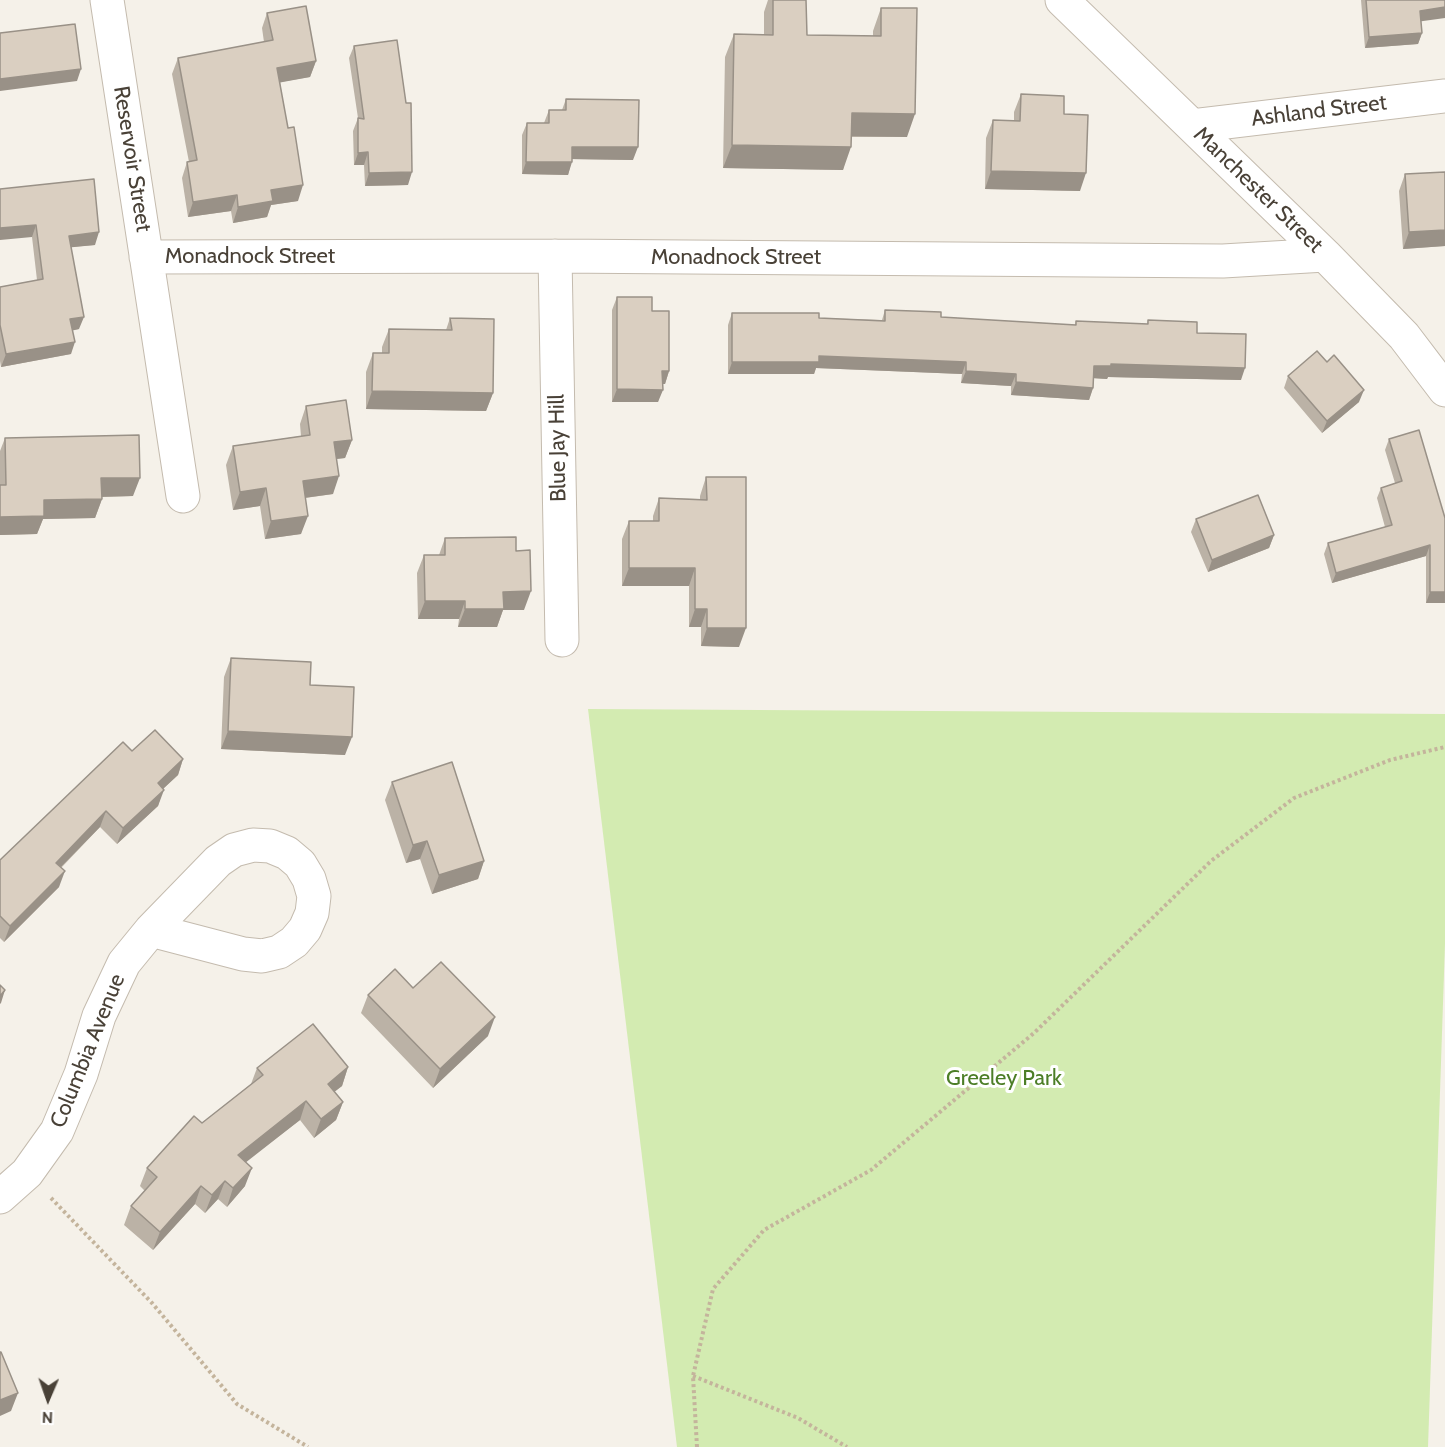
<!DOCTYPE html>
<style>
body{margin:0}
#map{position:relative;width:1445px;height:1447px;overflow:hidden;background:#f5f1e9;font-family:Cabin,sans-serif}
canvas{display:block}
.north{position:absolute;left:18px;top:1369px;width:60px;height:60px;-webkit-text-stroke:4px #fff;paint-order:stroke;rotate:182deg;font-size:16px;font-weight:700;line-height:24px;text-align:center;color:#494137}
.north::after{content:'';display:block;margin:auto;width:21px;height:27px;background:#494137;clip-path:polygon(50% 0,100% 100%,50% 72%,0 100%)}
</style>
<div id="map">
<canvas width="1445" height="1447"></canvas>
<div class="north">N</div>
</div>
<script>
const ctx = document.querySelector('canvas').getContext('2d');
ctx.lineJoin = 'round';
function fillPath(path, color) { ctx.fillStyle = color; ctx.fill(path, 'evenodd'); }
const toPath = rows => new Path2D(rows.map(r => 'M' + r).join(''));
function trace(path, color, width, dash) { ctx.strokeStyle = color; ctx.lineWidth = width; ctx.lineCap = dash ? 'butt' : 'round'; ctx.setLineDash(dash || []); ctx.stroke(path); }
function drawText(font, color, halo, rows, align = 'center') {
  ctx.font = font + ' Cabin,sans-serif'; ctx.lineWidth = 6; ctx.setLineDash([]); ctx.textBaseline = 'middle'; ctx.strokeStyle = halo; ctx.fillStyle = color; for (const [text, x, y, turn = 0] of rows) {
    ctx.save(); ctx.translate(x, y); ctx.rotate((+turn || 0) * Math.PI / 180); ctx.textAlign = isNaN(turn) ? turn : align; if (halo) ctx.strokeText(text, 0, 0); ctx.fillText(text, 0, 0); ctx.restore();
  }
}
const green = toPath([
 [588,709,1445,714,1445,944,1428,1447,677,1447]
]);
const path = toPath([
 [51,1198,152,1303,237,1404,308,1447],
 [693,1376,798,1418,847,1447],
 [697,1447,693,1376,713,1289,764,1230,871,1170,1034,1033,1211,861,1294,798,1390,760,1445,747]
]);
const minor = toPath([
 [107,0,183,496],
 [1062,0,1325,255,1404,336,1445,390],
 [1192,126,1445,96],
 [555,256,562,640],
 [146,257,555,256,1223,261,1325,255],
 [0,1197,27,1173,57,1131,81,1074,99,1016,124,963,151,930,218,861,234,850,253,845,270,846,287,853,300,864,309,879,314,896,312,913,305,929,294,942,279,952,262,956,243,954,151,930]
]);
const wall = toPath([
 [768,0,806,0,807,35,873,36,873,31,881,8,907,137,851,137,843,170,723,168,725,57,734,34,764,34,764,12],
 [1361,0,1445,0,1421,21,1422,33,1418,44,1365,48],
 [267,13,316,61,310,77,280,82,298,201,271,205,267,217,233,223,231,211,188,217,182,178,187,162,189,162,172,74,178,58,264,42,262,28],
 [354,46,408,185,365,186,364,165,354,165,353,131,358,118,349,58],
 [1021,94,1064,114,1080,191,985,189,986,138,993,120,1014,120,1014,112],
 [566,99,633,160,572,159,568,175,522,174,522,135,527,123,544,123,549,110,562,110],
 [1445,172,1445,246,1403,249,1399,191,1405,174],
 [0,189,95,245,71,247,79,329,73,330,71,354,1,367,0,361,0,287,37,280,32,237],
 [617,297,652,311,669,371,665,384,662,384,658,402,612,402,612,310],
 [885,310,941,317,1075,325,1076,321,1147,324,1148,320,1197,333,1241,380,1108,377,1107,379,1094,378,1093,388,1089,400,1011,395,1011,386,961,383,962,374,816,368,814,374,728,374,728,325,732,313,819,318,882,320],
 [450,318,493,393,486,411,366,409,366,372,373,353,382,353,382,347,389,329,446,330],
 [1288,376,1359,402,1322,433,1284,388],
 [306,406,352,440,345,458,336,459,333,494,305,498,301,534,265,539,260,506,233,510,226,465,233,446,301,436,300,424],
 [1419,430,1445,603,1426,603,1426,556,1332,583,1324,554,1328,543,1385,527,1377,498,1381,488,1395,483,1385,450,1389,439],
 [5,438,133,496,102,497,102,499,95,518,43,519,37,534,0,535,0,451],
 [706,477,739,647,701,646,701,627,689,627,689,586,622,586,622,539,629,521,653,521,653,516,659,498,700,499,700,496],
 [1196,519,1274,535,1269,548,1208,572,1191,532],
 [445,538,516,551,524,610,503,610,497,627,458,627,459,619,418,619,417,573,424,555,439,555],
 [231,658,310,685,345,755,221,749,224,677],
 [132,751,183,759,178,775,163,789,158,806,117,844,100,827,61,868,59,887,4,942,0,938,0,860],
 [392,782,484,861,478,879,432,894,420,859,406,863,385,800],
 [413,988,488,1036,433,1088,361,1013,368,995],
 [348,1067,342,1086,334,1092,343,1102,336,1120,314,1138,300,1120,245,1162,245,1186,227,1207,218,1199,205,1213,195,1204,153,1250,124,1225,131,1206,145,1191,140,1186,147,1168,202,1123,251,1084,257,1068]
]);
const shadedWall = toPath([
 [1445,7,1445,18,1416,22,1420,11],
 [1422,33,1418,44,1365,48,1369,37],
 [316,61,310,77,272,84,277,68],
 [81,69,77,81,0,91,0,79],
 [852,113,915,114,907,137,843,136],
 [732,145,851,147,843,170,723,168],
 [572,147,638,147,633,160,568,159],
 [368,152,364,165,354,165,358,153],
 [526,162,572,162,568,175,522,174],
 [991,171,1086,173,1080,191,985,189],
 [412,172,408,185,365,186,369,173],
 [303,185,298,201,271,205,267,217,233,223,238,207,271,190],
 [237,195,231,211,188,217,193,202],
 [36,225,32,237,0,240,0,228],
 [1445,230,1445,246,1403,249,1409,232],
 [99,232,95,245,64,248,69,236],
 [84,317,79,329,66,332,70,319],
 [75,342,71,354,1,367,6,354],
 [819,356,966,362,962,374,816,368,814,374,728,374,732,362],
 [1111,364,1245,368,1241,380,1108,377,1107,379,1090,378,1094,366],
 [662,371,669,371,665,384,658,384],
 [966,371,1016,374,1011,386,961,383],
 [1016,382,1093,388,1089,400,1011,395],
 [617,389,663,390,658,402,612,402],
 [1364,390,1359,402,1322,433,1327,421],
 [372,391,493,393,486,411,366,409],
 [352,440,345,458,327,460,334,442],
 [339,476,333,494,296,499,303,481],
 [101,478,140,478,133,496,95,497],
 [266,488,260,506,233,510,240,492],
 [102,499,95,518,43,519,37,534,0,535,0,517,44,500],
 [308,516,301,534,265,539,271,521],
 [1274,535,1269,548,1208,572,1212,560],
 [1430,545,1426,556,1332,583,1336,573],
 [629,568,695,568,689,586,622,586],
 [531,591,524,610,503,610,497,627,458,627,465,609,503,592],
 [1430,592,1445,592,1445,603,1426,603],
 [425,601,465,601,459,619,418,619],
 [695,609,707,609,701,627,689,627],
 [707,628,746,628,739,647,701,646],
 [228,731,352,737,345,755,221,749],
 [183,759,178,775,152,799,158,783],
 [164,790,158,806,117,844,123,828],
 [106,811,100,827,50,878,56,863],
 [427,841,420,859,406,863,413,845],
 [484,861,478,879,432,894,439,875],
 [65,871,59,887,4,942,10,926],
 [5,990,1,1003,0,1004,0,996],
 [495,1017,488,1036,433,1088,440,1069],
 [348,1067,342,1086,321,1102,328,1084],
 [306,1101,300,1120,231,1174,238,1155],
 [343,1102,336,1120,314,1138,321,1119],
 [252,1168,245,1186,227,1207,233,1188],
 [225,1181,218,1199,205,1213,212,1195],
 [201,1186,195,1204,153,1250,160,1232],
 [18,1393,11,1411,0,1416,0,1400]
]);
const building = toPath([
 [773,0,806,0,807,35,881,36,881,8,917,8,915,114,852,113,851,147,732,145,734,34,773,35,773,0],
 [1366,0,1445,0,1445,7,1420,11,1422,33,1369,37,1366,0],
 [306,6,316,61,277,68,288,128,294,127,303,185,271,190,273,201,238,207,237,195,193,202,187,162,197,160,178,58,273,40,267,13,306,6],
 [75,24,81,69,0,79,0,33,75,24],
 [397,40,406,103,411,103,412,172,369,173,368,152,358,153,358,118,364,119,354,46,397,40],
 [1021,94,1064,96,1064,114,1088,115,1086,173,991,171,993,120,1020,121,1021,94],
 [566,99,639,100,638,147,572,147,572,162,526,162,527,123,549,123,549,110,566,110,566,99],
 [1445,172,1445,230,1409,232,1405,174,1445,172],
 [94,179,99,232,69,236,84,317,70,319,75,342,6,354,0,325,0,287,43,279,36,225,0,228,0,189,94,179],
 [617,297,652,297,652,311,669,311,669,371,662,371,663,390,617,389,617,297],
 [885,310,941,312,941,317,1076,325,1076,321,1148,324,1148,320,1197,322,1197,333,1246,334,1245,368,1111,364,1111,366,1094,366,1093,388,1016,382,1016,374,966,371,966,362,819,356,819,362,732,362,732,313,819,313,819,318,885,321,885,310],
 [450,318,494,319,493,393,372,391,373,353,389,353,389,329,452,330,450,318],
 [1317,351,1327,362,1334,355,1364,390,1327,421,1288,376,1317,351],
 [346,400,352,440,334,442,339,476,303,481,308,516,271,521,266,488,240,492,233,446,310,435,306,406,346,400],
 [1419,430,1445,518,1445,592,1430,592,1430,545,1336,573,1328,543,1392,525,1381,488,1402,481,1389,439,1419,430],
 [139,435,140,478,101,478,102,499,44,500,44,516,0,517,0,485,6,485,5,438,139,435],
 [706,477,746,477,746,628,707,628,707,609,695,609,695,568,629,568,629,521,659,521,659,498,707,500,706,477],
 [1258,495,1274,535,1212,560,1196,519,1258,495],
 [516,537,516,551,530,550,531,591,503,592,504,609,465,609,465,601,425,601,424,555,445,555,445,538,516,537],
 [231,658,311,662,310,685,354,687,352,737,228,731,231,658],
 [155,730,183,759,158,783,164,790,123,828,106,811,56,863,65,871,10,926,0,916,0,860,123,742,132,751,155,730],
 [452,762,484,861,439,875,427,841,413,845,392,782,452,762],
 [441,962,495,1017,440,1069,368,995,395,969,413,988,441,962],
 [0,985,5,990,0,996,0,985],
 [313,1024,348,1067,328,1084,343,1102,321,1119,306,1101,238,1155,252,1168,233,1188,225,1181,212,1195,201,1186,160,1232,131,1206,157,1177,147,1168,194,1116,202,1123,263,1075,257,1068,313,1024],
 [0,1352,1,1352,18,1393,0,1400,0,1352]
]);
const streetNames = [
 ["Ashland Street",1319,111,-7],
 ["Reservoir Street",132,159,81],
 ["Manchester Street",1258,190,44],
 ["Monadnock Street",250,257],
 ["Monadnock Street",736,258],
 ["Blue Jay Hill",558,448,-91],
 ["Columbia Avenue",88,1051,-68]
];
const parkNames = [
 ["Greeley Park",1004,1079]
];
fillPath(green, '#d3ebb1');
trace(minor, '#c4bbae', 35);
trace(path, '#c4b49c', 4, [3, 3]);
trace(minor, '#fff', 33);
fillPath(wall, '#bbb2a6');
fillPath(shadedWall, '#999187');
fillPath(building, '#dacfc1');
trace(building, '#999187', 1.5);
drawText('22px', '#494137', '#fff', streetNames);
drawText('22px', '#4c7e27', '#fff', parkNames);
</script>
